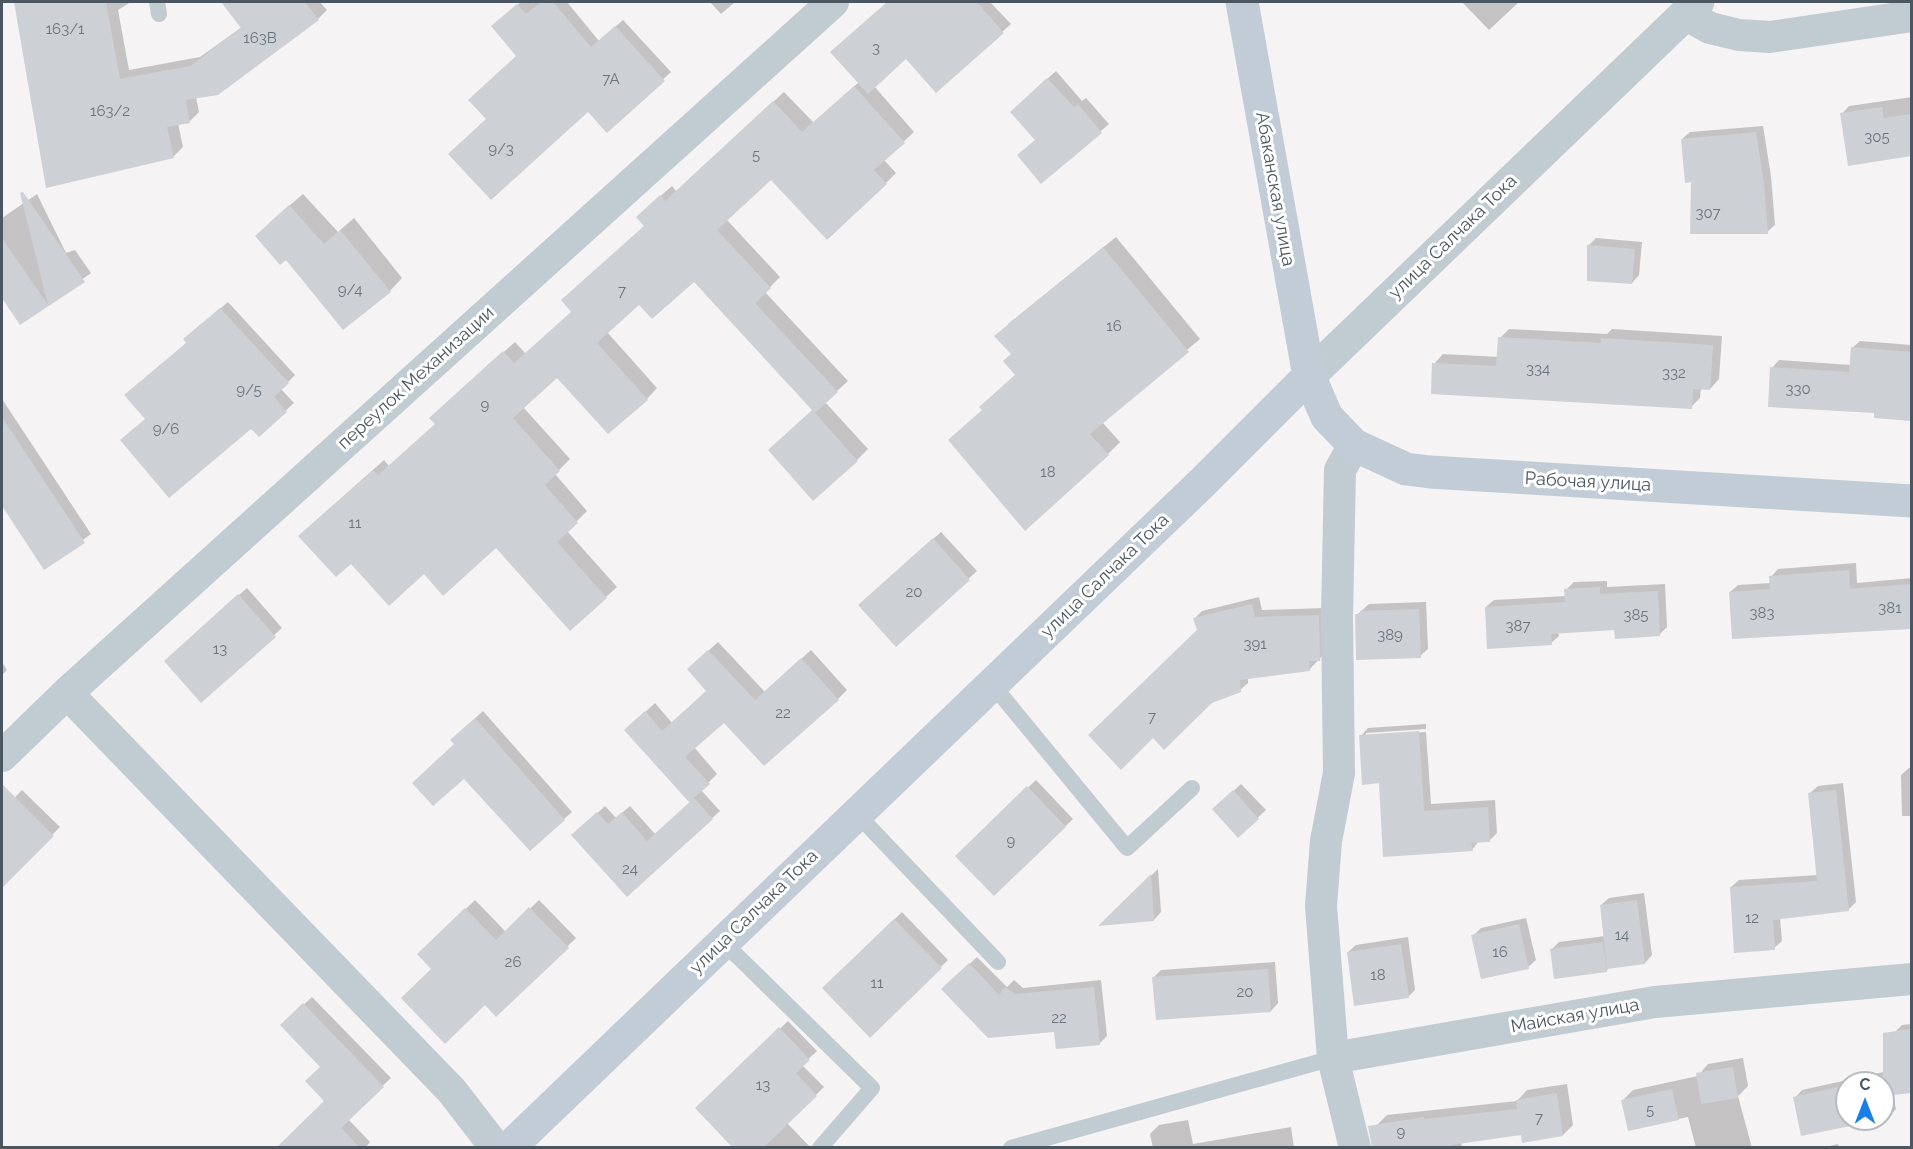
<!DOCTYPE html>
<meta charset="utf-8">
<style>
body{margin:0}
#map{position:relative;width:1913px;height:1149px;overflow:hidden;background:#f5f3f3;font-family:Raleway,sans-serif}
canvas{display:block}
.frame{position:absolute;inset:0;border:3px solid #4a5761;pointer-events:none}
.north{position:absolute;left:1835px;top:1071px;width:60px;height:60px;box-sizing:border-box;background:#fff;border:2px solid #b7bcc0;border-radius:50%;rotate:0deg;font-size:16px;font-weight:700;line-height:24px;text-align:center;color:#4a5761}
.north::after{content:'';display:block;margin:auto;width:21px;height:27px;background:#1a7ee7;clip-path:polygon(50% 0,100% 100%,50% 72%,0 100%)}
</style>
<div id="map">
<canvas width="1913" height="1149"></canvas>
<div class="frame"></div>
<div class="north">С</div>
</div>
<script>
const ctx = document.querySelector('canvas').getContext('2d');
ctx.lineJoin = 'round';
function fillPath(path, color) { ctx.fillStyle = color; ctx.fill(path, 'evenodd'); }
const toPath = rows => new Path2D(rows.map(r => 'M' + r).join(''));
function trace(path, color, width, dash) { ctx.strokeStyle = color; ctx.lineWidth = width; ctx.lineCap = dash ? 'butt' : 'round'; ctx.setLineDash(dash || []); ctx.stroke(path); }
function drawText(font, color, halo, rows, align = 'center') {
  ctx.font = font + ' Raleway,sans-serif'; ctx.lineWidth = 6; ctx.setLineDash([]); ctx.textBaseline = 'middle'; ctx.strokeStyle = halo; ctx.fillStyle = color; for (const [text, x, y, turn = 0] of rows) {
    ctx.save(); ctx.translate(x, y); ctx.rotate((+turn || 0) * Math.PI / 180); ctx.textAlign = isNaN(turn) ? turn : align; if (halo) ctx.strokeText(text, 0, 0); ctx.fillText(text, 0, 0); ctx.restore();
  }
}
const shadow = toPath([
 [15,2,131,2,118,10,129,70,200,57,242,27,223,2,320,2,327,10,318,19,196,97,199,112,190,121,178,123,183,147,174,156,48,186],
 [521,2,567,2,599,41,623,20,671,72,607,131,588,110,488,119,518,56,501,19],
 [710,2,735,2,721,14],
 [888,2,990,2,1011,24,936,91,907,57,874,86,914,132,884,160,896,173,886,183,771,178,726,219,780,277,765,292,848,381,825,402,868,449,857,460,814,499,814,410,694,280,639,303,607,332,657,388,647,399,557,376,523,407,570,459,555,474,587,511,567,531,617,587,570,629,496,546,424,572,351,562,311,525,384,460,389,466,436,424,441,408,515,342,526,354,573,311,645,225,648,207,672,186,676,191,784,92,814,123,859,82,840,44],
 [1462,2,1519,2,1489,30],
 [1056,71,1082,101,1086,98,1109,124,1041,182,1036,140,1019,105],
 [1912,97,1912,155,1849,164,1842,114,1849,106],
 [1763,126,1771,176,1775,225,1767,232,1693,180,1682,139,1690,132],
 [37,194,66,253,75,250,91,273,21,323,2,295,2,218],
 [303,194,338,232,354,218,402,278,390,291,269,223],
 [1116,237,1200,339,1102,422,1120,442,1108,454,983,409,981,407,1016,374,1008,324],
 [1596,238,1642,242,1639,275,1632,283,1588,246],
 [228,302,295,375,281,389,294,403,259,435,252,427,146,418,192,332],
 [1509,329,1607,334,1612,329,1722,336,1719,379,1710,389,1701,388,1700,398,1691,407,1434,364,1443,354,1499,357,1500,338],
 [1860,341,1912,345,1912,420,1875,417,1876,411,1772,368,1779,360,1851,365,1852,348],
 [2,399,91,534,44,568,2,504],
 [941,532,977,571,896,645,867,598],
 [1856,563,1857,583,1912,578,1912,627,1733,637,1730,592,1738,585,1771,583,1771,577,1778,569],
 [1607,581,1607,587,1665,584,1667,627,1659,635,1616,628,1558,632,1559,636,1551,643,1486,607,1494,600,1566,596,1566,590,1574,582],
 [247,588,282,628,201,701,173,654],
 [1259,597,1262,610,1326,608,1326,652,1309,670,1248,678,1248,683,1240,690,1198,630,1195,618,1202,611],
 [1426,602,1428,649,1420,656,1357,615,1369,604],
 [718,642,765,692,811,650,847,690,838,699,724,721,694,747,717,774,701,790,720,811,627,895,581,828,605,806,616,818,630,806,655,834,691,802,626,730,655,703,672,723,708,691,698,660],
 [2,662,7,670,2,675],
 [483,711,572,812,530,849,464,777,456,744,459,733],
 [1426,724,1426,729,1366,733,1366,736,1426,732,1431,804,1495,800,1497,833,1490,840,1479,841,1472,850,1380,782,1361,736,1368,728],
 [1909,768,1912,768,1912,816,1902,816,1901,775],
 [1036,780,1073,819,994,894,957,856],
 [1843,783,1856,902,1848,910,1780,918,1782,941,1774,948,1731,887,1739,880,1818,875,1810,793,1818,786],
 [1241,784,1266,810,1238,836,1214,810],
 [22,790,60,827,2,886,2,811],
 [1158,869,1161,912,1154,920,1102,924],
 [1644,893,1652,955,1645,963,1610,967,1606,971,1552,949,1559,942,1605,936,1601,905,1609,898],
 [475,900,506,932,539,900,576,938,497,1015,485,1003,433,969,419,954],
 [902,912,948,960,870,1036,824,988],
 [1526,918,1536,960,1528,967,1473,936,1481,928],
 [1408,937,1415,990,1408,997,1348,952,1356,945],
 [977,957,1007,987,1014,980,1023,988,1101,980,1107,1036,1100,1043,943,989],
 [1275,962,1278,1003,1271,1011,1154,977,1161,970],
 [312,997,391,1078,348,1119,370,1142,365,1148,278,1148,326,1101,322,1067,282,1025],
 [788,1021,817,1051,802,1065,824,1087,787,1123,811,1148,735,1148,697,1108],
 [1912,1024,1912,1092,1902,1093,1895,1032,1902,1025],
 [1743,1058,1748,1086,1738,1096,1752,1148,1696,1148,1688,1117,1629,1129,1623,1100,1633,1090,1698,1076,1708,1064],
 [1888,1071,1896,1109,1889,1117,1883,1118,1883,1083,1847,1083,1847,1119,1878,1119,1803,1134,1795,1098,1802,1090],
 [1567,1084,1573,1125,1563,1135,1522,1133,1461,1142,1462,1148,1380,1148,1377,1125,1387,1115,1517,1101,1527,1090],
 [1188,1120,1193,1144,1291,1127,1294,1148,1153,1148,1150,1134,1159,1125],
 [1838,1144,1839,1148,1821,1148]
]);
const building = toPath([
 [14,2,106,2,120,79,190,66,241,28,221,2,305,2,319,20,218,95,186,100,190,123,167,127,174,158,46,188],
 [541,2,553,2,591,47,615,26,665,81,607,133,588,112,491,200,448,154,486,119,468,100,516,56,491,26,517,4,526,14],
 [887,2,977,2,1004,33,936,93,906,59,868,94,830,52],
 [1047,78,1074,107,1078,104,1102,133,1041,184,1017,155,1035,140,1010,112],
 [854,86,905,143,874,170,887,184,827,240,771,180,717,230,771,288,755,303,838,392,815,413,858,461,813,501,768,450,812,410,694,282,652,319,639,305,597,343,648,400,608,434,557,378,513,418,560,471,545,485,578,523,557,542,607,598,570,631,496,548,443,596,424,574,389,606,351,564,336,577,298,536,373,470,378,475,435,424,429,418,503,351,514,363,571,312,561,300,644,226,636,217,660,195,665,201,773,101,802,132],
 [1882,107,1884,118,1911,114,1911,156,1848,166,1840,113],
 [1756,132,1764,184,1768,234,1690,234,1691,182,1685,183,1681,139],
 [23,192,85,282,20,325,2,298,2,238,48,305,20,193],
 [289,205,324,244,340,230,391,292,343,330,286,260,280,265,255,236],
 [1587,245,1635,249,1632,284,1587,281],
 [1103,247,1189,352,1090,434,1109,455,1025,531,948,440,982,410,979,407,1015,375,1003,361,1011,354,994,336],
 [220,308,289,383,274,397,287,412,259,437,251,429,169,498,120,440,145,419,124,395,186,343,183,339],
 [1498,337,1601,343,1601,338,1713,345,1710,390,1693,389,1692,409,1431,394,1432,363,1496,366],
 [1851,347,1911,352,1911,421,1874,418,1874,413,1768,407,1770,367,1849,372],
 [2,417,85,543,44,570,2,506],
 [933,538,970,580,896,647,858,605],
 [1849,570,1850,589,1911,584,1911,629,1732,639,1729,592,1770,589,1769,576],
 [1600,587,1600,594,1658,591,1660,636,1615,639,1614,630,1551,634,1552,645,1487,649,1485,607,1565,602,1564,589],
 [238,594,276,637,201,703,164,661],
 [1252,604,1255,617,1319,615,1320,661,1309,661,1310,671,1240,680,1241,692,1212,703,1164,750,1153,738,1121,770,1088,735,1197,630,1193,618],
 [1419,609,1421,658,1356,660,1355,614,1360,614,1360,611],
 [708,650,755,700,801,658,839,700,764,766,724,723,685,757,710,784,689,802,624,730,645,711,662,731,706,691,687,669],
 [475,718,565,820,530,851,464,779,433,806,412,783,454,744,450,740],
 [1419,731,1424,811,1488,807,1490,842,1471,843,1473,851,1383,857,1379,783,1362,785,1359,735],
 [2,784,54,836,2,888],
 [1027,786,1066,827,994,896,955,856],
 [1233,790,1259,819,1238,838,1212,809],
 [1836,790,1849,911,1773,920,1775,950,1734,953,1730,887,1817,881,1808,793],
 [694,798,713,819,627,897,571,835,597,812,608,824,622,812,647,841],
 [1151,874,1154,921,1098,926],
 [1637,900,1645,964,1607,969,1600,905],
 [529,907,569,948,496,1017,485,1005,445,1044,401,998,431,969,417,954,465,908,496,940],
 [894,919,942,968,870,1038,822,988],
 [1519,924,1529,969,1481,979,1471,935],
 [1603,942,1607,972,1554,979,1550,949],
 [1401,944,1409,998,1354,1006,1347,952],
 [969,963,999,995,1005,987,1015,994,1094,987,1100,1045,1056,1049,1054,1032,988,1038,941,989],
 [1268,969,1271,1012,1156,1020,1152,977],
 [303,1003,384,1087,341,1128,360,1148,276,1148,324,1101,305,1081,320,1067,280,1025],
 [779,1027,810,1060,796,1073,817,1096,763,1148,733,1148,695,1108],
 [1911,1029,1911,1093,1885,1096,1890,1118,1801,1136,1793,1097,1847,1085,1847,1119,1883,1119,1883,1033],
 [1733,1067,1738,1098,1701,1104,1696,1073],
 [1672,1089,1679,1120,1628,1131,1621,1100],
 [1557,1093,1563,1136,1522,1143,1521,1135,1451,1145,1451,1148,1372,1148,1368,1126,1424,1117,1424,1119,1517,1109,1516,1100]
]);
const service = toPath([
 [157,2,159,14],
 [992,684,1127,848,1192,788],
 [857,814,998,962],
 [723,942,872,1088,820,1148],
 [1011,1148,1333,1058]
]);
const minor = toPath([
 [1685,14,1710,28,1739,35,1770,37,1912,16],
 [1354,445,1340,470,1337,618,1339,773,1326,841,1321,906,1333,1058,1355,1148],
 [67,693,452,1091,496,1148],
 [2,756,67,693,833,2],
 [1333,1058,1655,1002,1912,979]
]);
const tertiary = toPath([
 [1309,376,1698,2]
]);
const secondary = toPath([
 [1242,2,1309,376,1327,417,1354,445,1406,469,1430,472,1912,501],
 [509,1148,1203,482,1309,376]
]);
const numberNames = [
 ["163/1",65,29],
 ["163В",260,38],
 ["3",876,48],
 ["7А",611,79],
 ["163/2",110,111],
 ["305",1877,137],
 ["9/3",501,149],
 ["5",756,155],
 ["307",1708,213],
 ["9/4",350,290],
 ["7",622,291],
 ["16",1114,326],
 ["334",1538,369],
 ["332",1674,373],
 ["330",1798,389],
 ["9/5",249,390],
 ["9",485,405],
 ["9/6",166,429],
 ["18",1048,472],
 ["11",355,523],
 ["20",914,592],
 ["381",1890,608],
 ["383",1762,613],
 ["385",1636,615],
 ["387",1518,626],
 ["389",1390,635],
 ["391",1255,644],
 ["13",220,649],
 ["22",783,713],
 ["7",1152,717],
 ["9",1011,841],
 ["24",630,869],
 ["12",1752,918],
 ["14",1622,935],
 ["16",1500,952],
 ["26",513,962],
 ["18",1378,975],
 ["11",877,983],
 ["20",1245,992],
 ["22",1059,1018],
 ["13",763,1085],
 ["5",1650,1110],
 ["7",1539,1118],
 ["9",1401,1132]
];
const streetNames = [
 ["Абаканская улица",1275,189,80],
 ["улица Салчака Тока",1453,237,-44],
 ["переулок Механизации",416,378,-42],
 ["Рабочая улица",1588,482,3],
 ["улица Салчака Тока",1105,576,-44],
 ["улица Салчака Тока",754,912,-44],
 ["Майская улица",1575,1016,-10]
];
fillPath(shadow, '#0003');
fillPath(building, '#cdd0d5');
trace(service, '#c1cbd2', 16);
trace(minor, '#c1cbd2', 32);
trace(tertiary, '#c1cbd2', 33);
trace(secondary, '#c1ccd6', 33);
drawText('15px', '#6b757e', null, numberNames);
drawText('18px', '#4a5761', '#fff', streetNames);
</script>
